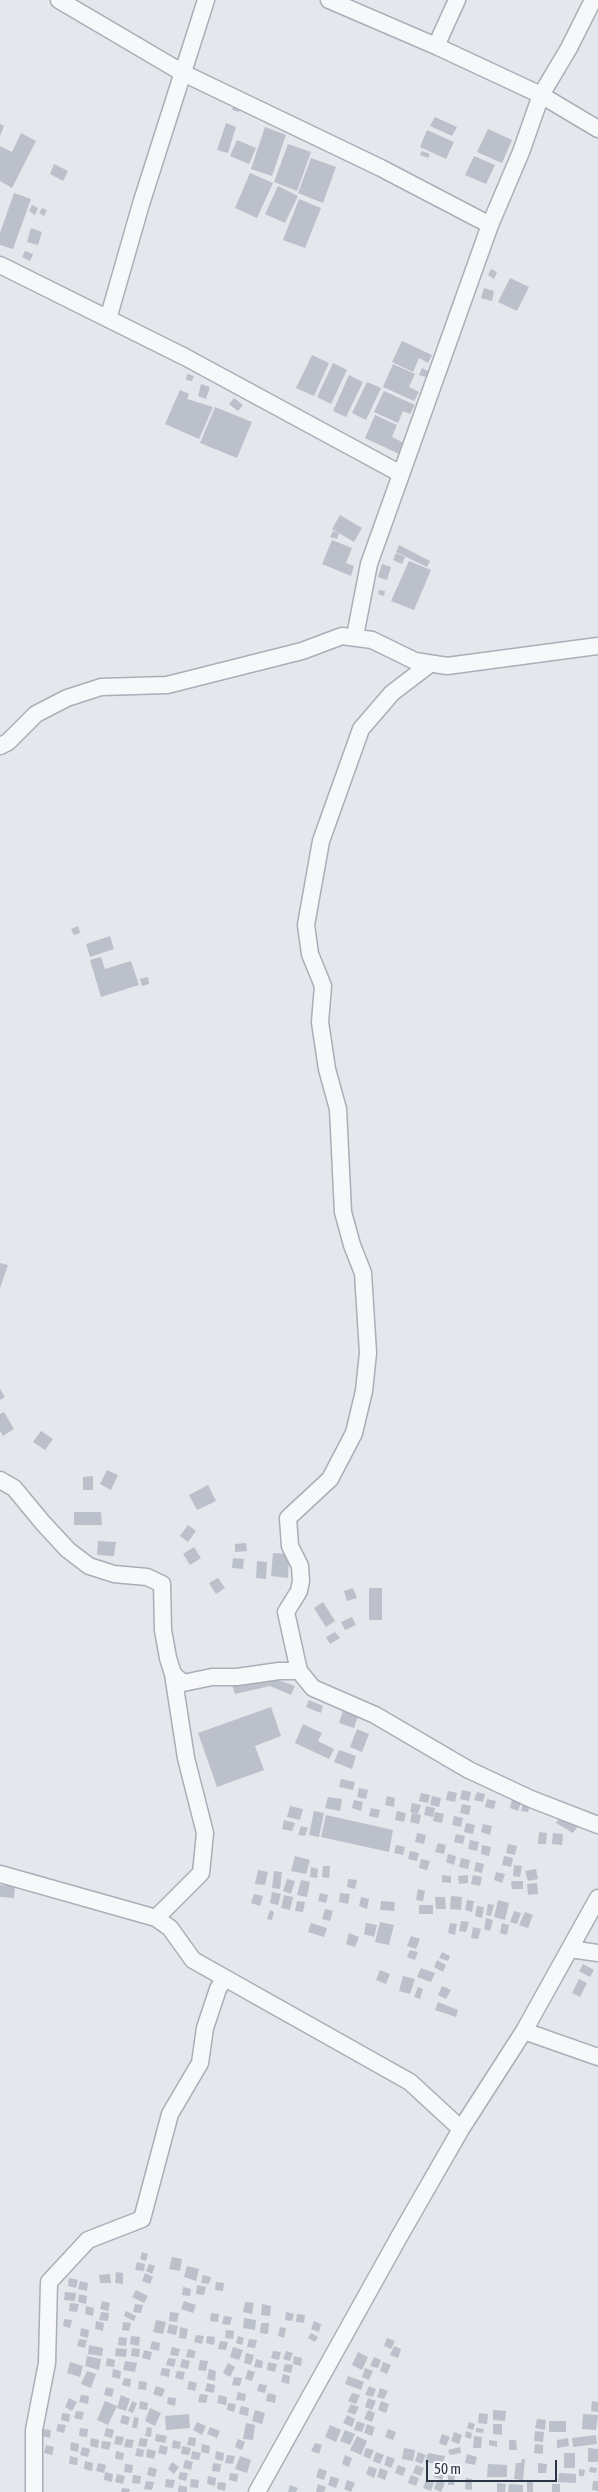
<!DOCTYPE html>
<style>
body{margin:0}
#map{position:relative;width:598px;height:2492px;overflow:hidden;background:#e4e7ec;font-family:"Asap Condensed",sans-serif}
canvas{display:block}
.scale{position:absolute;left:426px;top:2460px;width:131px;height:22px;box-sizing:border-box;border:2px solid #2b3445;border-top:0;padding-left:6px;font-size:15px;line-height:18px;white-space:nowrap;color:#2b3445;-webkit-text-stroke:4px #f4f6f9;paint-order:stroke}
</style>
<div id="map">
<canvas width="598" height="2492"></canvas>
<div class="scale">50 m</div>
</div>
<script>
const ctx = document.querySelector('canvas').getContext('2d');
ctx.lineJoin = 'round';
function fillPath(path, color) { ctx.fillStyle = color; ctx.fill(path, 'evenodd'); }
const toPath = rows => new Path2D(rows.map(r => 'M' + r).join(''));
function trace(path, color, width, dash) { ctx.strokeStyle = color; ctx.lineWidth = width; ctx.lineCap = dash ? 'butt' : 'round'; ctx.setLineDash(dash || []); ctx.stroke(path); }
const building = toPath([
 [234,104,241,105,239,112,232,110],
 [435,117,457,127,452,136,430,126],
 [226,123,236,127,228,153,217,150],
 [0,124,4,126,0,136],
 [265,127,286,135,272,176,251,169],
 [488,129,512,140,502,163,477,152],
 [427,130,454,142,446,159,420,147],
 [21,133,36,141,12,188,0,181,0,146,12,152],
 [237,140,256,148,249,164,230,156],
 [288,144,311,152,297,191,274,182],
 [422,151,430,154,428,158,420,155],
 [474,156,495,165,486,184,465,175],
 [311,158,336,167,323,203,298,193],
 [54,164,68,171,63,181,50,174],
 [250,173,273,183,257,218,235,208],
 [278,186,298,196,285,223,265,214],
 [14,193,31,199,13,249,0,245,0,233],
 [299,199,321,208,305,248,283,240],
 [32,205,38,208,35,215,29,211],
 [42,208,47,210,44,216,39,213],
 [31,228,42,232,38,245,27,242],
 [25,251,33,254,30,261,22,257],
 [491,269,497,272,494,279,488,275],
 [510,278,529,287,517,311,498,302],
 [484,288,494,291,492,301,481,298],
 [402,341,432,355,428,363,419,358,413,372,392,362],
 [312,355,329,363,314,396,296,388],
 [333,363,347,370,331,404,317,397],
 [393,364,415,374,409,387,419,392,414,401,383,387],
 [422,368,428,371,426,377,419,375],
 [187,374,194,376,192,381,186,380],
 [349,375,363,382,346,417,333,411],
 [367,382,381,388,366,420,352,413],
 [201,384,210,387,206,399,198,396],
 [180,390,189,394,187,399,213,407,199,439,165,424],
 [384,391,415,405,410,414,403,411,398,423,374,412],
 [234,398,243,405,238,411,229,404],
 [215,407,252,422,237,458,200,443],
 [375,415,397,425,392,437,404,443,399,454,365,438],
 [340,515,362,528,354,542,332,529],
 [333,531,339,533,337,539,330,537],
 [332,540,352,548,346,563,354,566,351,576,322,564],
 [399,545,430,561,427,567,396,552],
 [396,553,405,557,402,564,393,560],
 [409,561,431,570,414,610,391,601],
 [382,564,391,567,387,580,378,577],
 [379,590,385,591,384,596,378,594],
 [78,926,80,933,74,935,71,929],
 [110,936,114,949,90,957,86,944],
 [101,957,105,969,131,961,139,985,101,997,90,960],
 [148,977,149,984,142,986,140,979],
 [0,1263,8,1265,0,1288],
 [0,1389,5,1397,0,1400],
 [4,1412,14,1429,3,1436,0,1431,0,1414],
 [41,1431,53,1439,45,1450,33,1442],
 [107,1470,118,1475,111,1490,100,1484],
 [93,1476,93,1490,83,1490,83,1477],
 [208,1485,216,1501,197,1510,189,1495],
 [74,1512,101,1512,102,1525,74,1525],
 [188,1525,196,1531,188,1542,180,1536],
 [98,1541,116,1542,114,1556,97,1555],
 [246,1543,247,1551,235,1552,235,1544],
 [194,1547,201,1558,190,1565,183,1554],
 [273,1553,289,1554,288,1578,271,1576],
 [233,1558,244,1559,243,1569,232,1568],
 [257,1561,267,1562,266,1579,256,1578],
 [218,1578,225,1588,216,1594,209,1583],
 [353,1588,357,1598,347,1601,344,1591],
 [369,1588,382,1588,382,1620,369,1620],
 [323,1602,335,1621,326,1627,314,1608],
 [352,1617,356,1625,345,1630,341,1622],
 [335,1632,340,1638,330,1644,326,1637],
 [269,1677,295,1686,291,1695,270,1686,235,1694,232,1685],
 [309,1700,323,1706,321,1713,306,1707],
 [345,1705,360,1710,354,1728,339,1723],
 [271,1707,281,1736,255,1746,264,1770,217,1787,198,1733],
 [303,1724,322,1733,318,1741,334,1749,329,1759,295,1743],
 [357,1729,369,1734,362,1752,350,1747],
 [339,1750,356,1756,352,1769,334,1762],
 [341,1779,355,1782,353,1790,339,1787],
 [359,1788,368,1790,366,1799,357,1797],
 [462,1790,471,1792,469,1801,460,1799],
 [448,1791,457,1793,455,1802,446,1800],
 [477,1792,485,1794,483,1802,474,1800],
 [421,1793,430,1795,428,1803,419,1801],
 [387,1796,395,1798,394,1807,385,1805],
 [432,1796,441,1798,439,1807,430,1805],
 [328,1797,342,1799,340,1811,325,1808],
 [487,1799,496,1801,494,1809,485,1807],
 [354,1800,363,1802,361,1811,352,1808],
 [512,1800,521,1802,518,1811,510,1808],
 [412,1803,421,1805,418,1814,410,1812],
 [523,1803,530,1804,528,1812,521,1811],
 [462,1804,471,1806,469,1815,460,1813],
 [290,1806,303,1809,300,1820,287,1817],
 [426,1806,435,1808,433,1817,424,1815],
 [371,1808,380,1810,378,1818,369,1816],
 [314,1811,324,1813,319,1837,309,1835],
 [397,1811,406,1813,404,1822,395,1820],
 [435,1812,444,1814,442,1823,433,1821],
 [412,1813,421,1815,419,1824,410,1822],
 [562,1814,579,1825,573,1833,556,1823],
 [326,1815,393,1830,389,1852,321,1837],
 [454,1816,463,1818,461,1827,452,1825],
 [284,1820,295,1823,292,1831,282,1829],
 [466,1823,475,1825,473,1834,464,1832],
 [483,1824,492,1826,490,1835,481,1832],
 [301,1826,308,1828,305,1836,298,1835],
 [539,1832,547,1833,546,1844,538,1844],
 [417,1833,426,1835,424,1844,415,1842],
 [553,1833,563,1834,562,1845,552,1844],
 [456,1834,465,1836,463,1844,454,1842],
 [470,1840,479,1842,477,1851,468,1849],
 [438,1843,446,1845,444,1854,435,1852],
 [508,1844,517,1846,515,1855,506,1853],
 [396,1845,405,1847,403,1855,394,1853],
 [482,1845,491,1847,489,1856,481,1854],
 [410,1851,419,1853,417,1861,408,1859],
 [448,1854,456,1856,454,1865,446,1862],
 [295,1856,310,1860,306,1874,291,1871],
 [504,1856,513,1858,511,1867,502,1865],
 [461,1858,470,1860,468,1869,459,1867],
 [421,1859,430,1861,427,1870,419,1868],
 [476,1862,484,1864,482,1873,474,1871],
 [514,1865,522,1866,520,1877,513,1876],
 [323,1866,330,1866,329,1878,322,1877],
 [311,1867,318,1869,317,1878,310,1877],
 [536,1869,538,1879,528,1881,525,1871],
 [258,1870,268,1872,265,1885,255,1884],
 [274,1871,282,1872,280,1889,272,1888],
 [496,1872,505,1874,502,1883,494,1880],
 [442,1875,451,1876,451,1883,442,1882],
 [468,1875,468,1883,459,1884,458,1876],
 [473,1875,482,1877,480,1886,471,1884],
 [287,1879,295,1881,291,1894,283,1891],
 [348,1879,357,1880,355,1889,347,1887],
 [301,1880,310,1882,307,1897,297,1895],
 [511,1881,523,1881,523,1889,512,1889],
 [537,1883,538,1894,528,1895,527,1884],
 [0,1885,15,1886,14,1898,0,1897],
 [418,1889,425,1891,423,1901,416,1900],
 [272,1892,281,1894,278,1905,270,1903],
 [320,1893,328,1895,326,1903,318,1901],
 [340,1893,350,1894,348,1904,339,1902],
 [254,1894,263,1896,260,1906,251,1903],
 [284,1895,293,1897,290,1910,281,1908],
 [451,1896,462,1897,461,1910,450,1909],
 [361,1897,369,1899,367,1909,359,1906],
 [435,1897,445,1897,446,1909,436,1909],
 [467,1900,474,1901,472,1912,465,1910],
 [498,1900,509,1903,505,1920,494,1917],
 [297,1901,305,1902,303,1912,295,1911],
 [381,1901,395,1902,394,1911,380,1910],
 [488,1904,494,1905,491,1916,486,1915],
 [419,1905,433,1905,433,1914,419,1914],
 [477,1906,484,1907,482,1918,475,1916],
 [325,1909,333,1911,330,1921,322,1919],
 [270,1910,274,1912,272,1920,267,1919],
 [514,1911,521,1913,517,1924,510,1922],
 [525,1912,533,1915,528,1928,519,1925],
 [486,1918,493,1920,490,1931,484,1929],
 [461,1921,469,1922,466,1932,459,1931],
 [380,1922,394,1925,389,1945,375,1942],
 [311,1923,327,1928,324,1937,308,1932],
 [366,1923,377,1925,374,1937,364,1934],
 [450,1923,457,1924,455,1935,448,1933],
 [502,1923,509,1925,507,1935,500,1933],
 [473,1927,481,1929,478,1939,471,1938],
 [349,1933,359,1937,355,1947,346,1944],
 [411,1936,420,1939,416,1949,407,1946],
 [410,1950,418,1952,415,1960,407,1957],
 [442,1952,450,1956,448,1961,439,1958],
 [437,1960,446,1965,443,1972,434,1967],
 [583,1964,594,1970,590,1977,579,1971],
 [421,1968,435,1973,431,1982,417,1977],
 [380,1970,390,1974,386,1984,376,1980],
 [403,1976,415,1979,410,1994,399,1991],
 [579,1979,587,1983,580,1997,572,1993],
 [442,1986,451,1990,446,1999,438,1995],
 [418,1987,423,1989,420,1999,414,1997],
 [438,2002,458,2010,456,2017,435,2010],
 [142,2252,148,2254,146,2261,140,2259],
 [172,2257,182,2259,180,2271,169,2269],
 [137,2262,145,2264,144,2271,135,2270],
 [149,2264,155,2266,152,2274,146,2271],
 [187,2266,199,2269,196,2281,184,2277],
 [116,2272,123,2273,123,2284,115,2283],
 [145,2273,153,2277,150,2284,142,2281],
 [110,2274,111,2283,100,2283,99,2275],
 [203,2275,211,2277,209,2284,201,2283],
 [69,2278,78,2280,76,2288,68,2286],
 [80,2281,88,2283,87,2291,78,2289],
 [216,2282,224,2283,223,2291,215,2290],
 [197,2285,206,2287,204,2295,196,2294],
 [183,2287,191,2289,190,2296,182,2295],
 [136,2290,148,2296,144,2303,132,2297],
 [65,2292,76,2293,75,2301,64,2300],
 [79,2294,87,2296,86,2304,78,2302],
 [102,2301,110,2303,108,2311,100,2309],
 [184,2301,196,2305,193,2313,181,2309],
 [245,2302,254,2303,252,2314,243,2312],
 [70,2303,79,2304,77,2312,69,2311],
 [135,2304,143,2305,141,2313,133,2312],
 [262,2304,271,2306,270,2316,261,2315],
 [86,2306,94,2308,93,2316,85,2314],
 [126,2311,136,2316,134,2321,124,2316],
 [101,2312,109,2313,108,2321,99,2320],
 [170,2312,179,2313,177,2322,169,2321],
 [286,2312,294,2314,292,2321,285,2320],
 [211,2313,219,2314,218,2322,210,2321],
 [297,2314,305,2315,304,2323,296,2322],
 [224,2316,232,2317,230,2325,222,2324],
 [244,2318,256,2320,255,2330,243,2328],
 [64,2319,72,2320,70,2328,63,2326],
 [156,2320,166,2322,163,2334,153,2332],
 [96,2321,104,2323,103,2331,95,2329],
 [314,2321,321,2324,319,2332,311,2329],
 [123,2322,131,2323,129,2331,122,2330],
 [261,2323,269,2323,268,2334,260,2333],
 [169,2324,178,2326,176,2335,167,2333],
 [180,2327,188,2329,186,2339,179,2338],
 [280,2327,286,2328,284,2338,278,2336],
 [81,2328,89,2330,88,2338,80,2336],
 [226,2330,234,2331,233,2339,225,2338],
 [311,2333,318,2337,315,2342,308,2338],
 [196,2335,204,2336,202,2344,194,2342],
 [131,2336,140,2337,139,2346,130,2344],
 [207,2336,215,2337,214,2345,206,2343],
 [238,2336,244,2338,242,2345,236,2343],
 [119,2337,127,2338,126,2346,118,2345],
 [387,2338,395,2341,391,2349,384,2346],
 [79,2339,87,2340,85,2348,77,2346],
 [249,2339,257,2340,255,2348,247,2347],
 [152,2341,160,2343,159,2351,150,2349],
 [220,2341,228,2342,226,2350,218,2349],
 [89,2345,103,2348,102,2356,88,2354],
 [394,2346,401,2349,398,2358,390,2355],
 [172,2347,180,2349,178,2356,170,2355],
 [233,2347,243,2350,239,2360,230,2357],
 [116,2348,127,2349,126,2357,115,2356],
 [132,2348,140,2349,139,2357,131,2356],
 [188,2349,196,2351,194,2358,186,2357],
 [144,2350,152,2352,150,2360,142,2358],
 [273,2351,281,2352,279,2360,271,2358],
 [286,2351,293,2353,290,2361,283,2359],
 [358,2352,368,2357,362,2370,352,2365],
 [246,2353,254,2355,251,2365,244,2363],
 [87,2356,101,2359,99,2370,85,2366],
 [294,2356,302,2358,301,2366,293,2364],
 [374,2357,381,2360,378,2368,370,2366],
 [107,2358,115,2360,114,2367,106,2366],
 [168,2358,176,2359,174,2367,166,2365],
 [182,2359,190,2361,188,2369,180,2367],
 [256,2359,263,2361,262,2368,254,2367],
 [200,2360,208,2361,206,2371,198,2370],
 [125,2361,137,2363,135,2372,123,2370],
 [70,2362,83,2366,80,2377,67,2373],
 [268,2362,277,2364,275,2372,267,2370],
 [383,2362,391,2365,387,2374,380,2371],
 [228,2363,235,2367,230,2377,223,2373],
 [285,2364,293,2365,291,2373,283,2371],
 [162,2368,170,2369,169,2377,160,2375],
 [365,2368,373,2371,369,2380,362,2377],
 [113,2369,121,2371,120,2379,112,2377],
 [209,2369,216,2371,215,2381,207,2379],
 [248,2370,255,2372,252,2381,245,2379],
 [87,2371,96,2374,91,2388,81,2384],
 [177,2371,185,2372,183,2380,175,2378],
 [283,2374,290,2376,289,2384,281,2382],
 [348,2376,364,2382,361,2390,345,2384],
 [234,2377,242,2378,240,2386,232,2385],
 [124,2378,131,2379,130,2387,122,2385],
 [139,2381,147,2382,146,2390,138,2389],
 [189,2381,197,2383,195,2391,187,2389],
 [207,2383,215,2385,214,2393,205,2391],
 [259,2384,267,2385,265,2393,257,2391],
 [156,2386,165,2389,162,2397,153,2394],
 [369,2386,376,2389,373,2397,365,2395],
 [106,2387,114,2389,112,2397,104,2395],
 [380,2388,388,2391,384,2399,377,2397],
 [238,2392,246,2394,245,2401,236,2400],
 [268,2393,276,2395,275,2403,266,2401],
 [352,2393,360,2395,356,2404,348,2401],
 [200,2394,208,2395,206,2403,198,2402],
 [81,2395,89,2396,88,2404,79,2402],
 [121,2395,130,2399,126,2411,117,2408],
 [219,2395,227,2397,226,2405,217,2403],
 [168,2397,176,2398,175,2406,167,2404],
 [69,2398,77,2402,72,2411,65,2407],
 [368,2398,376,2401,372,2410,365,2407],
 [105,2401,117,2406,108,2425,97,2420],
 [132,2401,137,2403,133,2413,128,2411],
 [140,2401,148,2403,147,2410,139,2409],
 [381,2401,389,2404,386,2413,378,2410],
 [592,2401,598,2402,598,2412,591,2411],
 [228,2403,236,2404,234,2412,227,2410],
 [351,2404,359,2407,355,2415,347,2412],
 [241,2406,249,2408,248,2416,239,2414],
 [150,2408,161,2413,155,2426,145,2421],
 [255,2410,265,2413,262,2424,252,2421],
 [368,2410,375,2413,372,2422,364,2419],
 [493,2410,506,2411,505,2421,493,2420],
 [76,2411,84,2412,82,2420,74,2418],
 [62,2413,70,2414,69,2422,61,2420],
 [479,2413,488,2414,487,2424,478,2423],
 [189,2414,190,2428,166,2430,165,2416],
 [583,2414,598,2415,596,2430,582,2429],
 [122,2415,130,2417,128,2425,120,2423],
 [347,2415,355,2419,352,2427,343,2423],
 [134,2417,139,2418,137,2428,132,2428],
 [537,2419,546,2420,545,2430,535,2428],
 [357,2421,365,2424,362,2432,354,2430],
 [549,2421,566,2421,566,2432,549,2432],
 [197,2422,206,2426,202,2435,193,2430],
 [469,2422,475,2424,473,2430,467,2428],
 [246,2423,255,2425,253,2440,243,2439],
 [58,2424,66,2425,64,2433,56,2431],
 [367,2424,375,2427,372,2436,364,2433],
 [493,2424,502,2424,502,2435,493,2434],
 [330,2425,341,2430,336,2442,325,2437],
 [147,2427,152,2428,151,2437,145,2436],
 [210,2427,220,2431,217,2438,207,2434],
 [80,2428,88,2429,87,2437,79,2436],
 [106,2428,114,2430,112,2438,104,2436],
 [476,2428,484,2429,483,2433,476,2432],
 [43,2429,51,2430,50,2438,42,2436],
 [388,2429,396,2432,393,2440,385,2437],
 [345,2430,355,2434,350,2445,340,2441],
 [466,2431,472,2433,471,2439,465,2437],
 [535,2431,544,2432,543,2442,534,2441],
 [454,2432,462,2435,459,2444,451,2441],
 [156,2434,167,2436,165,2443,155,2441],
 [442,2434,450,2437,446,2446,439,2443],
 [596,2435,597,2444,573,2447,572,2438],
 [116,2436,124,2437,122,2445,114,2444],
 [357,2436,367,2441,361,2455,350,2450],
 [474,2436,482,2437,481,2448,473,2448],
 [189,2437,196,2438,195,2446,187,2445],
 [91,2438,99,2440,98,2448,90,2446],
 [140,2438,148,2439,146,2447,138,2446],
 [568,2438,569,2446,557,2448,557,2440],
 [126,2439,134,2440,132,2448,124,2447],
 [238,2439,245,2442,242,2450,235,2447],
 [173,2440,181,2442,180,2449,172,2448],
 [489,2440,497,2441,497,2447,489,2445],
 [509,2440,516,2440,517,2450,509,2450],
 [102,2441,111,2442,109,2450,101,2448],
 [71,2442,79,2444,78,2452,70,2450],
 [315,2443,322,2445,319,2454,311,2451],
 [202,2444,210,2446,209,2454,201,2452],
 [535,2444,543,2445,543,2454,534,2453],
 [46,2445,54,2447,52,2455,44,2453],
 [160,2445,168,2447,166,2455,158,2453],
 [182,2446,191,2448,189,2455,181,2454],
 [82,2447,90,2449,88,2457,80,2455],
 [460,2447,461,2453,450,2455,448,2450],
 [137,2448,144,2450,143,2457,135,2456],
 [366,2448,374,2450,370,2459,363,2456],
 [404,2448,415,2450,413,2461,402,2459],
 [588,2448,598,2449,598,2462,588,2462],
 [147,2449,156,2451,154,2459,146,2457],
 [116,2451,124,2453,123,2460,115,2459],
 [192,2451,201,2453,199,2460,191,2459],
 [216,2451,224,2453,223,2461,215,2459],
 [376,2452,384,2455,380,2464,373,2461],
 [418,2452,426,2455,422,2464,415,2461],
 [428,2453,445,2456,442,2465,425,2462],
 [564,2453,575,2453,575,2468,564,2468],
 [467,2454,477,2457,475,2465,465,2463],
 [227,2455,235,2456,233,2464,225,2463],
 [345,2455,352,2458,349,2467,342,2464],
 [70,2456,78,2458,77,2465,69,2464],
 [240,2456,251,2460,247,2473,235,2469],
 [387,2456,395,2459,391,2468,384,2465],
 [522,2459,525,2459,523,2480,514,2479,516,2463,521,2463],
 [185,2460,193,2462,191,2470,183,2468],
 [85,2461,93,2463,92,2471,84,2469],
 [172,2462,179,2467,174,2474,168,2469],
 [98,2463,106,2465,104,2473,96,2471],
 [213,2463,221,2464,220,2472,212,2471],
 [538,2463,547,2464,546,2473,538,2473],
 [125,2464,133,2465,132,2473,124,2472],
 [488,2464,507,2465,507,2477,487,2477],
 [398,2465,406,2468,403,2476,395,2473],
 [416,2465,424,2468,421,2476,413,2473],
 [369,2466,377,2469,374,2478,366,2474],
 [149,2467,157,2469,155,2477,147,2475],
 [590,2467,597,2468,596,2473,589,2472],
 [319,2468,327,2471,324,2480,316,2477],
 [380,2468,388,2471,385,2480,377,2477],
 [437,2468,445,2471,442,2480,434,2477],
 [579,2469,585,2470,584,2476,579,2476],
 [105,2472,113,2474,112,2482,104,2480],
 [180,2472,188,2473,186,2481,178,2479],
 [230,2473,238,2474,237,2482,229,2480],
 [559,2473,576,2474,576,2483,558,2482],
 [117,2474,125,2476,123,2484,115,2482],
 [133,2475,141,2476,140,2484,132,2483],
 [411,2475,419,2478,416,2486,408,2483],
 [448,2475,455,2475,454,2485,448,2485],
 [208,2476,216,2478,215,2486,207,2484],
 [331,2476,339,2479,336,2488,328,2485],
 [466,2478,472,2479,472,2490,465,2489],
 [166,2479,175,2480,173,2488,165,2487],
 [191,2479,199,2480,198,2488,190,2487],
 [347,2480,355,2483,351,2492,344,2489],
 [426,2480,434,2482,431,2491,423,2488],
 [437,2480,445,2483,441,2492,434,2489],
 [146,2481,154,2482,152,2490,144,2489],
 [593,2481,598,2481,598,2491,592,2490],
 [218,2482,226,2483,225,2491,217,2489],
 [527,2482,533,2482,533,2492,527,2492],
 [497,2483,506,2484,505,2492,497,2492],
 [318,2484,326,2487,324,2492,316,2492],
 [509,2484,523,2485,523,2492,508,2492],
 [552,2484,560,2484,560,2492,552,2492],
 [179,2485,187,2487,187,2492,178,2492],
 [290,2485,298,2488,296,2492,288,2492],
 [122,2488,130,2489,129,2492,121,2492]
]);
const street = toPath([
 [59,0,183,73,381,168,490,225],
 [329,0,436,46,541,95,598,129],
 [436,46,457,0],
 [0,265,185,357,401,474],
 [108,319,141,204,206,0],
 [355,636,369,564,490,225,521,152,541,95,569,48,593,0],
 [0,746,8,742,36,714,67,698,101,687,167,685,302,651,342,636,372,640,415,661,447,666,598,646],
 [0,1480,14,1488,43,1523,68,1550,89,1566,114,1574,147,1577,162,1584,163,1630,168,1658,173,1674,183,1683,212,1677,237,1677,279,1671,299,1671,313,1688,375,1715,469,1770,531,1799,598,1825],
 [299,1671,286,1612,299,1591,301,1581,300,1566,290,1546,288,1518,330,1479,354,1433,364,1391,368,1353,363,1273,352,1245,343,1212,338,1109,327,1069,320,1022,323,986,310,954,306,925,321,841,361,729,392,693,430,664],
 [0,1874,156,1918,170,1928,193,1960,410,2082,461,2129],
 [156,1918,201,1873,205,1833,186,1758,173,1674],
 [570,1949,598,1953],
 [524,2031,598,2057],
 [34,2492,34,2430,47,2363,49,2282,88,2240,142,2219,170,2114,200,2063,205,2028,218,1989,224,1979],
 [257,2492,399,2237,461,2129,524,2031,598,1898]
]);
fillPath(building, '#bbc0ca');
trace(street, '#a9aeb7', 19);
trace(street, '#f7f8fa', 16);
</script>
